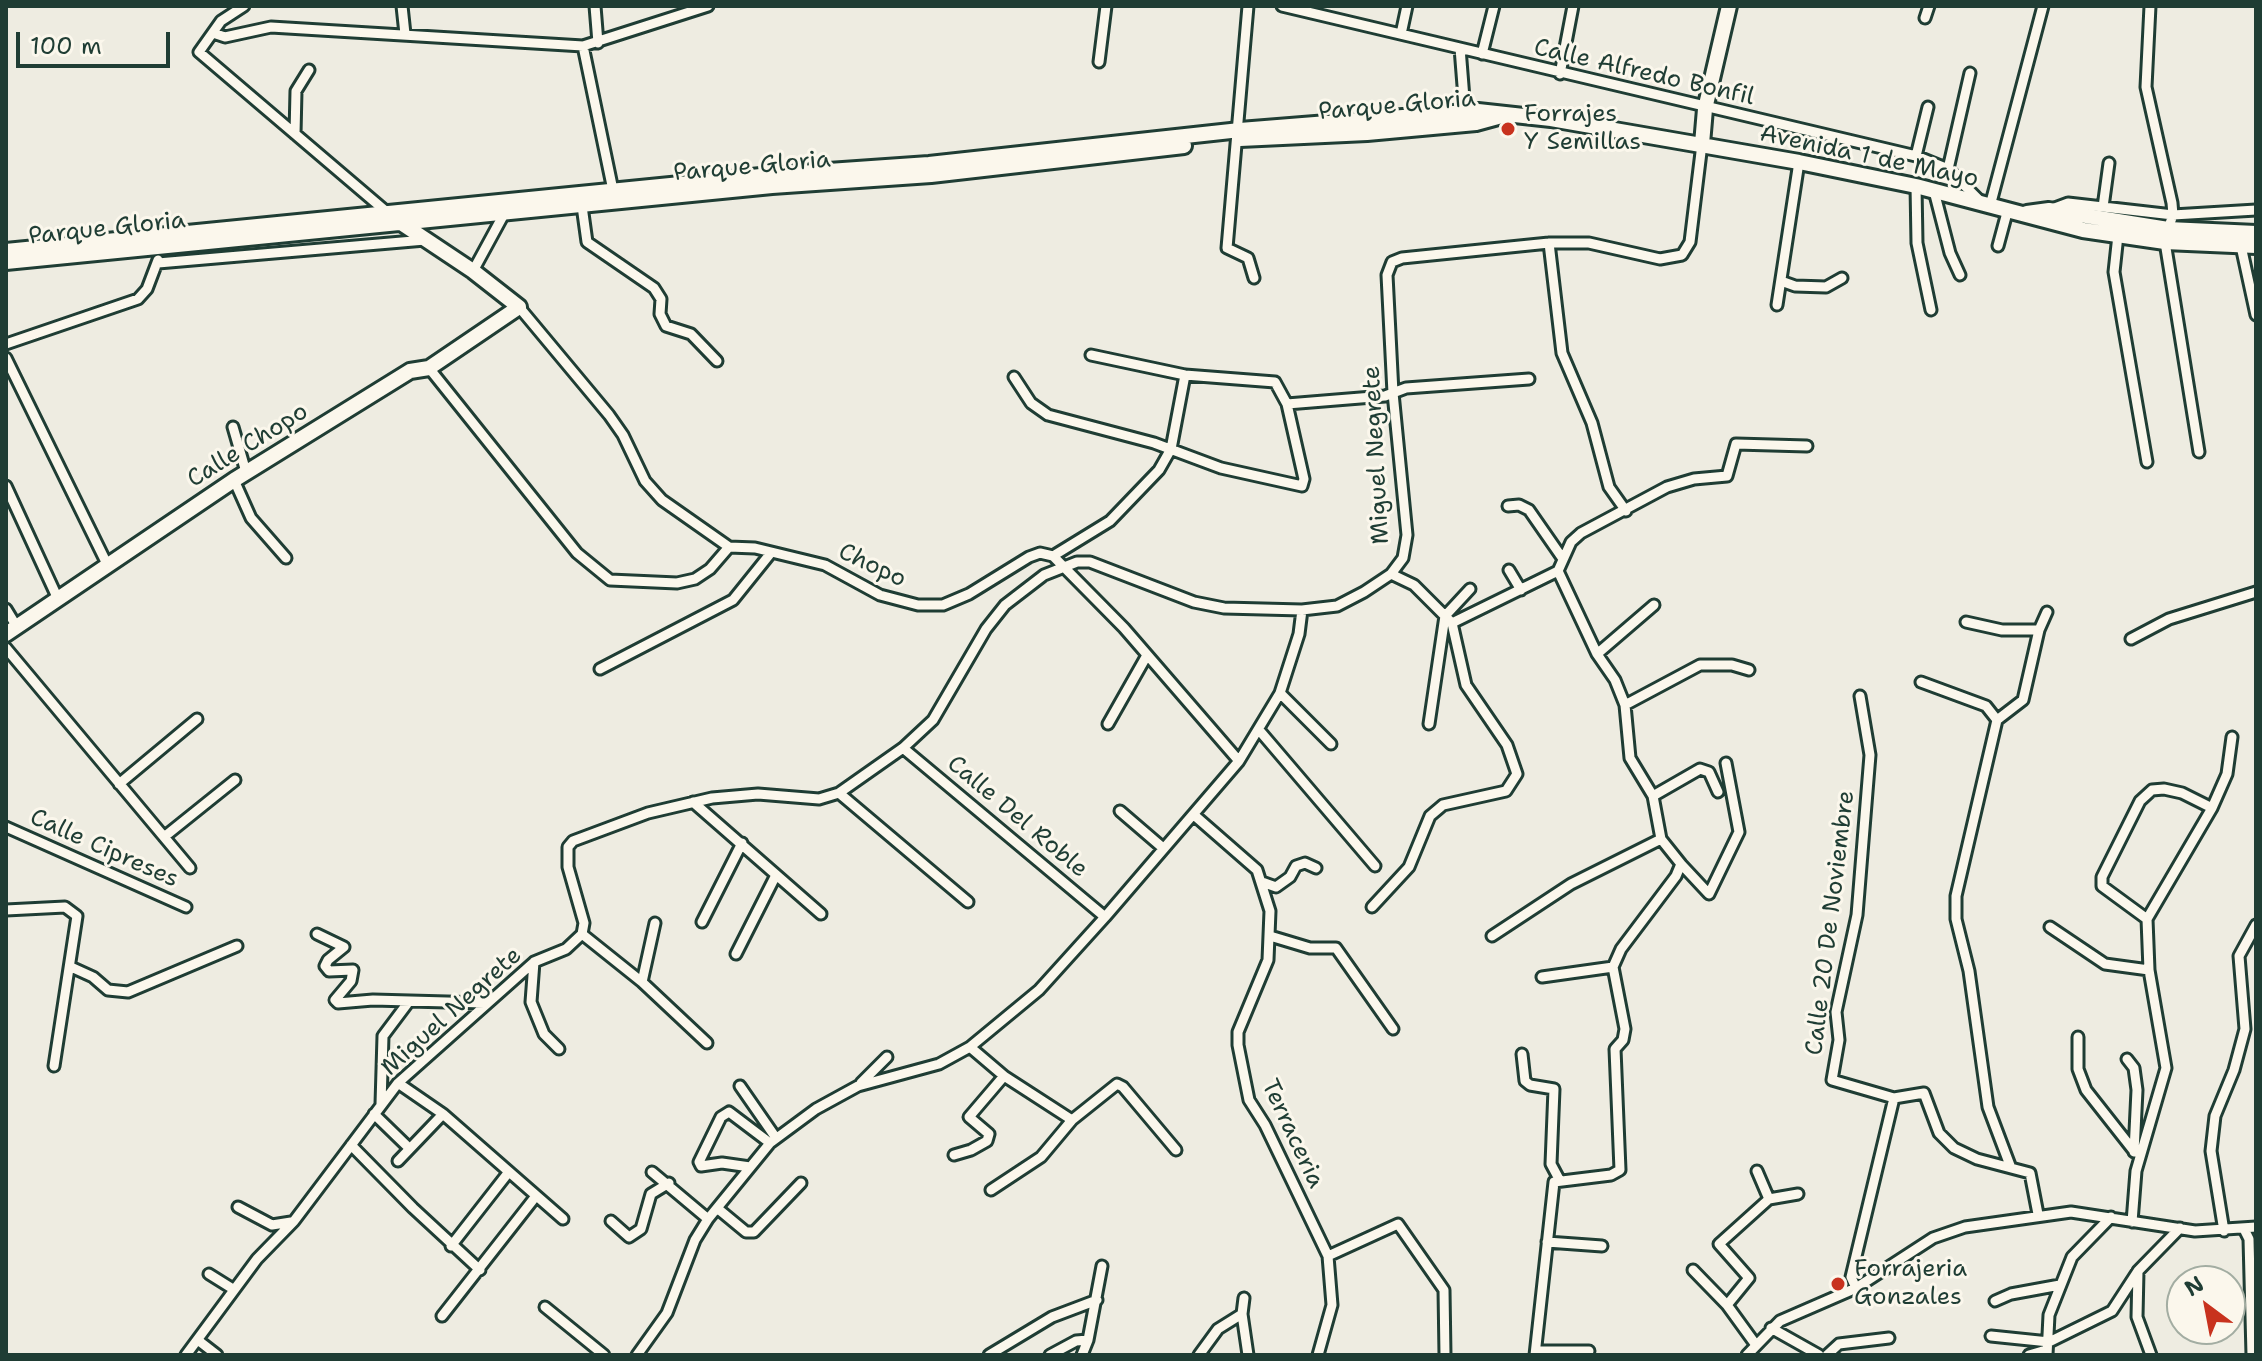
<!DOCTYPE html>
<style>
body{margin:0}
#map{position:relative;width:2262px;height:1361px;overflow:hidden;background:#eeece1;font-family:"Shantell Sans",sans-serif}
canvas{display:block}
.frame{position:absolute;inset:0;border:8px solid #1f3d34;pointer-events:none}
.north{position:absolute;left:2166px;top:1265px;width:80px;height:80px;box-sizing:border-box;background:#fbf7ec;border:2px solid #a3ada2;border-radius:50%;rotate:328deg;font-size:22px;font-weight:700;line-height:32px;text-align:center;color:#1f3d34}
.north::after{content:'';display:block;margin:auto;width:28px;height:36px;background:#c8321e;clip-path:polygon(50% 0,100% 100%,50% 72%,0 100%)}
.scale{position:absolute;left:16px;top:32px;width:154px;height:36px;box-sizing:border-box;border:4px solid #1f3d34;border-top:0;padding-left:10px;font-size:24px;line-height:28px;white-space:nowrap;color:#1f3d34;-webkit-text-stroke:6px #fbf7ec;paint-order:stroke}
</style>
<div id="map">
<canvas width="2262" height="1361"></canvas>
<div class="frame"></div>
<div class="north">N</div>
<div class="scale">100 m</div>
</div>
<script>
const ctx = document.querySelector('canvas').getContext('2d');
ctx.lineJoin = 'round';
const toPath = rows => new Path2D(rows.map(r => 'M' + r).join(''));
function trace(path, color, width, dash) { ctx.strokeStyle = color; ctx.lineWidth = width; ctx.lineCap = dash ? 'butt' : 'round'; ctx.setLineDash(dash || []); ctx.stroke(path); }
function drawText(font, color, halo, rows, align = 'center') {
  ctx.font = font + ' "Shantell Sans",sans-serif'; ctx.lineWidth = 6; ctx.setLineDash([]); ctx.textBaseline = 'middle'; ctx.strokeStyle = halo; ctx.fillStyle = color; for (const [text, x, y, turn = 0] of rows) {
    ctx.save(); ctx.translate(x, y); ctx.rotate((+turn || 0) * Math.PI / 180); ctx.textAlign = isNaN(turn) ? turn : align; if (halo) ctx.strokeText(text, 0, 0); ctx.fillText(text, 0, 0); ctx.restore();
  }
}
const street = toPath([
 [244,6,221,21,199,52,389,214],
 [402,6,405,34],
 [595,6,598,43],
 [1248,6,1227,248,1248,258,1254,278],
 [1282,6,1916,156,1948,169,1981,202],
 [2150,6,2146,87,2172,203,2173,215,2168,229],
 [1925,18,1929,6],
 [213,33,225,37,271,27,583,46,708,6],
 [1401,34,1407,6],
 [583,46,614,195],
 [1460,48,1465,111],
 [1482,54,1494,6],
 [1099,62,1106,6],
 [1560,74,1573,6],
 [295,134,296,91,309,70],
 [1916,156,1928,107],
 [1948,169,1970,73],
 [1916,186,1917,243,1931,310],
 [1934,191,1950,253,1960,275],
 [582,206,587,242,654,288,661,299,660,314,666,326,691,334,717,361],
 [1990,206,2043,6],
 [2103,207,2109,163],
 [2052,209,2068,203,2173,215,2256,210],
 [2118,235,2114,272,2147,462],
 [2165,242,2199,452],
 [1549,243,1562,353,1592,423,1609,487,1626,511],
 [1998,246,2008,209],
 [2241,246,2256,315],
 [158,263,425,240],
 [473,271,504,214],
 [1781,281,1795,286,1826,287,1842,278],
 [1777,305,1799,162],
 [519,307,609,415,623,435,645,481,662,500,729,547,755,548,825,565,880,595,918,605,943,605,969,594,1029,557,1040,553,1053,556,1110,521,1159,470,1171,449,1185,375],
 [6,344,138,299,147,289,158,260],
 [6,358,107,564],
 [429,368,577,553,610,580,677,583,695,579,710,569,729,547],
 [1014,377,1031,403,1048,415,1154,443,1221,468,1302,486,1304,479,1287,404,1275,382,1185,375,1091,355],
 [1287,404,1385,396,1406,388,1529,379],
 [233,427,246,472],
 [234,480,251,518,286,558],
 [6,486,58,599],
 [1508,506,1519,505,1529,510,1563,559],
 [1053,556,1124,628,1239,761],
 [1509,570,1521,590],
 [6,609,17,627],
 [1966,622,2002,630,2039,630],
 [1452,623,1558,571,1571,542,1581,533,1667,487,1694,479,1727,476,1736,444,1807,446],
 [2131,639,2169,619,2256,592],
 [6,648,190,868],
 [1597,654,1654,605],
 [600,669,733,600,770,554],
 [1921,682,1986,706,1997,720],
 [1280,693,1331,744],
 [1860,696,1870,755,1857,915,1836,1012,1839,1040,1832,1080,1894,1098,1924,1093,1939,1133,1954,1148,1977,1159,2030,1173,2038,1214],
 [1625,705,1700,665,1732,665,1749,670],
 [1108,724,1146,657],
 [1429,724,1445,616,1470,589],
 [1259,730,1375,866],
 [903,748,1105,917],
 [119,784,197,719],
 [839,793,968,902],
 [1653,796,1700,769,1709,772,1718,792],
 [693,802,821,914],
 [1120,811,1163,848],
 [1194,815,1257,870,1270,911,1268,960,1238,1032,1238,1045,1249,1100,1265,1125,1328,1256,1332,1305,1318,1355],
 [6,827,186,907],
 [164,837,235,780],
 [1681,864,1709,894,1739,832,1726,763],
 [1262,882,1276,887,1290,877,1296,866,1305,863,1316,868],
 [1372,907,1409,867,1430,816,1443,805,1506,791,1517,774,1507,745,1466,685,1452,623,1414,585,1391,574],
 [6,910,65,907,77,916,54,1066],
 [2147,919,2102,886,2102,877,2140,801,2152,790,2164,789,2182,793,2212,808],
 [702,922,742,843],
 [2050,927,2105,964,2149,970],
 [317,934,344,947,328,960,325,966,329,971,353,970,351,981,335,1000,338,1003,373,1000,484,1003],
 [582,934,642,982,707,1043],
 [1270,936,1310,948,1336,948,1393,1029],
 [1492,936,1571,884,1661,839],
 [736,954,776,875],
 [534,962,531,1002,544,1034,559,1049],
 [71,967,93,977,108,990,128,992,237,946],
 [1542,977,1613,967],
 [642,982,655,923],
 [2078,1037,2078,1069,2086,1090,2134,1151],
 [970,1047,1004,1076,1072,1120],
 [1522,1054,1525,1081,1530,1085,1554,1089,1551,1164,1559,1179],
 [2127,1059,2134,1068,2137,1090,2134,1152],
 [398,1083,443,1114,563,1219],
 [861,1083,887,1057],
 [740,1086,776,1138],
 [381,1104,383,1036,407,1004],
 [374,1114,409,1148],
 [351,1145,413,1208,480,1270],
 [954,1155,971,1150,987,1141,989,1134,969,1117,1004,1076],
 [398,1161,443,1114],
 [750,1167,722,1163,701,1166,699,1162,721,1117,729,1112,770,1143],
 [2011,1168,1988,1107,1969,971,1956,919,1956,896,1997,720,2023,700,2039,630,2047,612],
 [652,1172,708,1219],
 [991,1190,1041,1157,1072,1120,1117,1084,1123,1087,1176,1150],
 [1769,1199,1798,1194],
 [238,1207,272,1225,291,1222],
 [717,1208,746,1232,754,1232,801,1183],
 [611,1221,629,1237,641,1229,651,1194,669,1183],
 [2132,1222,2136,1171,2166,1068,2149,970,2147,919,2212,808,2227,774,2232,737],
 [2244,1229,2249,1239,2252,1355],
 [2224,1231,2211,1151,2215,1116,2234,1070,2245,1029,2239,956,2256,925],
 [1547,1242,1602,1246],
 [451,1246,508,1173],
 [1328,1256,1398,1224,1444,1290,1445,1355],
 [1693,1270,1727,1305,1756,1345],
 [2138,1271,2137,1317,2151,1355],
 [209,1274,233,1289],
 [1856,1288,1851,1277,1894,1098],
 [1244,1298,1242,1314,1248,1355],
 [1995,1301,2011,1294,2060,1285],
 [1727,1305,1749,1278,1719,1244,1769,1199,1757,1171],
 [545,1307,604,1355],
 [442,1316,536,1196],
 [1771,1328,1819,1355],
 [1991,1336,2049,1342,2112,1311,2138,1271,2180,1228],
 [199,1341,217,1355],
 [1537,1351,1589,1351],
 [186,1355,257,1259,294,1221,398,1083,534,962,566,949,582,934,584,923,568,867,568,847,573,841,648,813,712,798,758,794,819,799,839,793,903,748,933,720,986,629,1005,605,1044,575,1077,562,1090,562,1194,602,1224,608,1302,610,1337,606,1364,592,1391,574,1403,558,1407,535,1393,393,1387,275,1392,262,1402,258,1549,243,1589,243,1660,259,1682,255,1690,242,1702,144],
 [637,1355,667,1313,695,1240,708,1219,770,1143,816,1109,858,1086,939,1064,970,1047,1039,990,1105,917,1239,761,1280,693,1299,634,1302,610],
 [989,1355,1052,1317,1097,1300],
 [1050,1355,1076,1341,1088,1340],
 [1082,1355,1088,1340,1102,1266],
 [1199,1355,1218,1329,1242,1314],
 [1535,1355,1554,1182,1611,1175,1620,1170,1615,1049,1623,1040,1625,1029,1613,967,1621,949,1676,876,1681,864,1661,839,1653,796,1630,758,1625,705,1615,680,1597,654,1558,571],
 [1747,1355,1780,1321,1856,1288,1933,1238,1965,1227,2071,1212,2195,1231,2256,1227],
 [1827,1355,1839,1344,1889,1338],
 [2029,1355,2046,1350],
 [2047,1355,2049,1315,2072,1257,2111,1217]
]);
const secondary = toPath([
 [1240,139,1367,133,1476,123,1498,117],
 [1702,144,1705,109,1729,6],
 [2027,213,2049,210,2168,229,2256,233],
 [6,251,771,175,929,164,1240,130,1478,111,1551,119,1799,162,1916,186,2083,230,2165,242,2256,246],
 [6,262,772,186,931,175,1184,146],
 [6,634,234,480,410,371,429,368,519,307,473,271,401,223]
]);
const markers = [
 [1508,129,8,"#c8321e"],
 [1838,1284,8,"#c8321e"]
];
const streetNames = [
 ["Calle Alfredo Bonfil",1644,73,13],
 ["Parque Gloria",1397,106,-5],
 ["Avenida 1 de Mayo",1869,157,12],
 ["Parque Gloria",752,167,-5],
 ["Parque Gloria",107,229,-6],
 ["Calle Chopo",248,446,-32],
 ["Miguel Negrete",1377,455,-93],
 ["Chopo",872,566,25],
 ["Calle Del Roble",1017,817,40],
 ["Calle Cipreses",104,849,24],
 ["Calle 20 De Noviembre",1831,923,-83],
 ["Miguel Negrete",452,1012,-42],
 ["Terraceria",1292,1134,65]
];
const poiNames = [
 ["Forrajes",1524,115],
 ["Y Semillas",1524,143],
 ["Forrajeria",1854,1270],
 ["Gonzales",1854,1298]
];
trace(street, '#1f3d34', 15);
trace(secondary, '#1f3d34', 20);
trace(street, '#fbf7ec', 9);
trace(secondary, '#fbf7ec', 14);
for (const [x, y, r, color] of markers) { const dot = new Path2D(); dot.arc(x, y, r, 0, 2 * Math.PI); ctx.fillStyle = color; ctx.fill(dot); trace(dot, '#fbf7ec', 3); }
drawText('24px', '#1f3d34', '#fbf7ec', streetNames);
drawText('24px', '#1f3d34', '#fbf7ec', poiNames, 'left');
</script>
